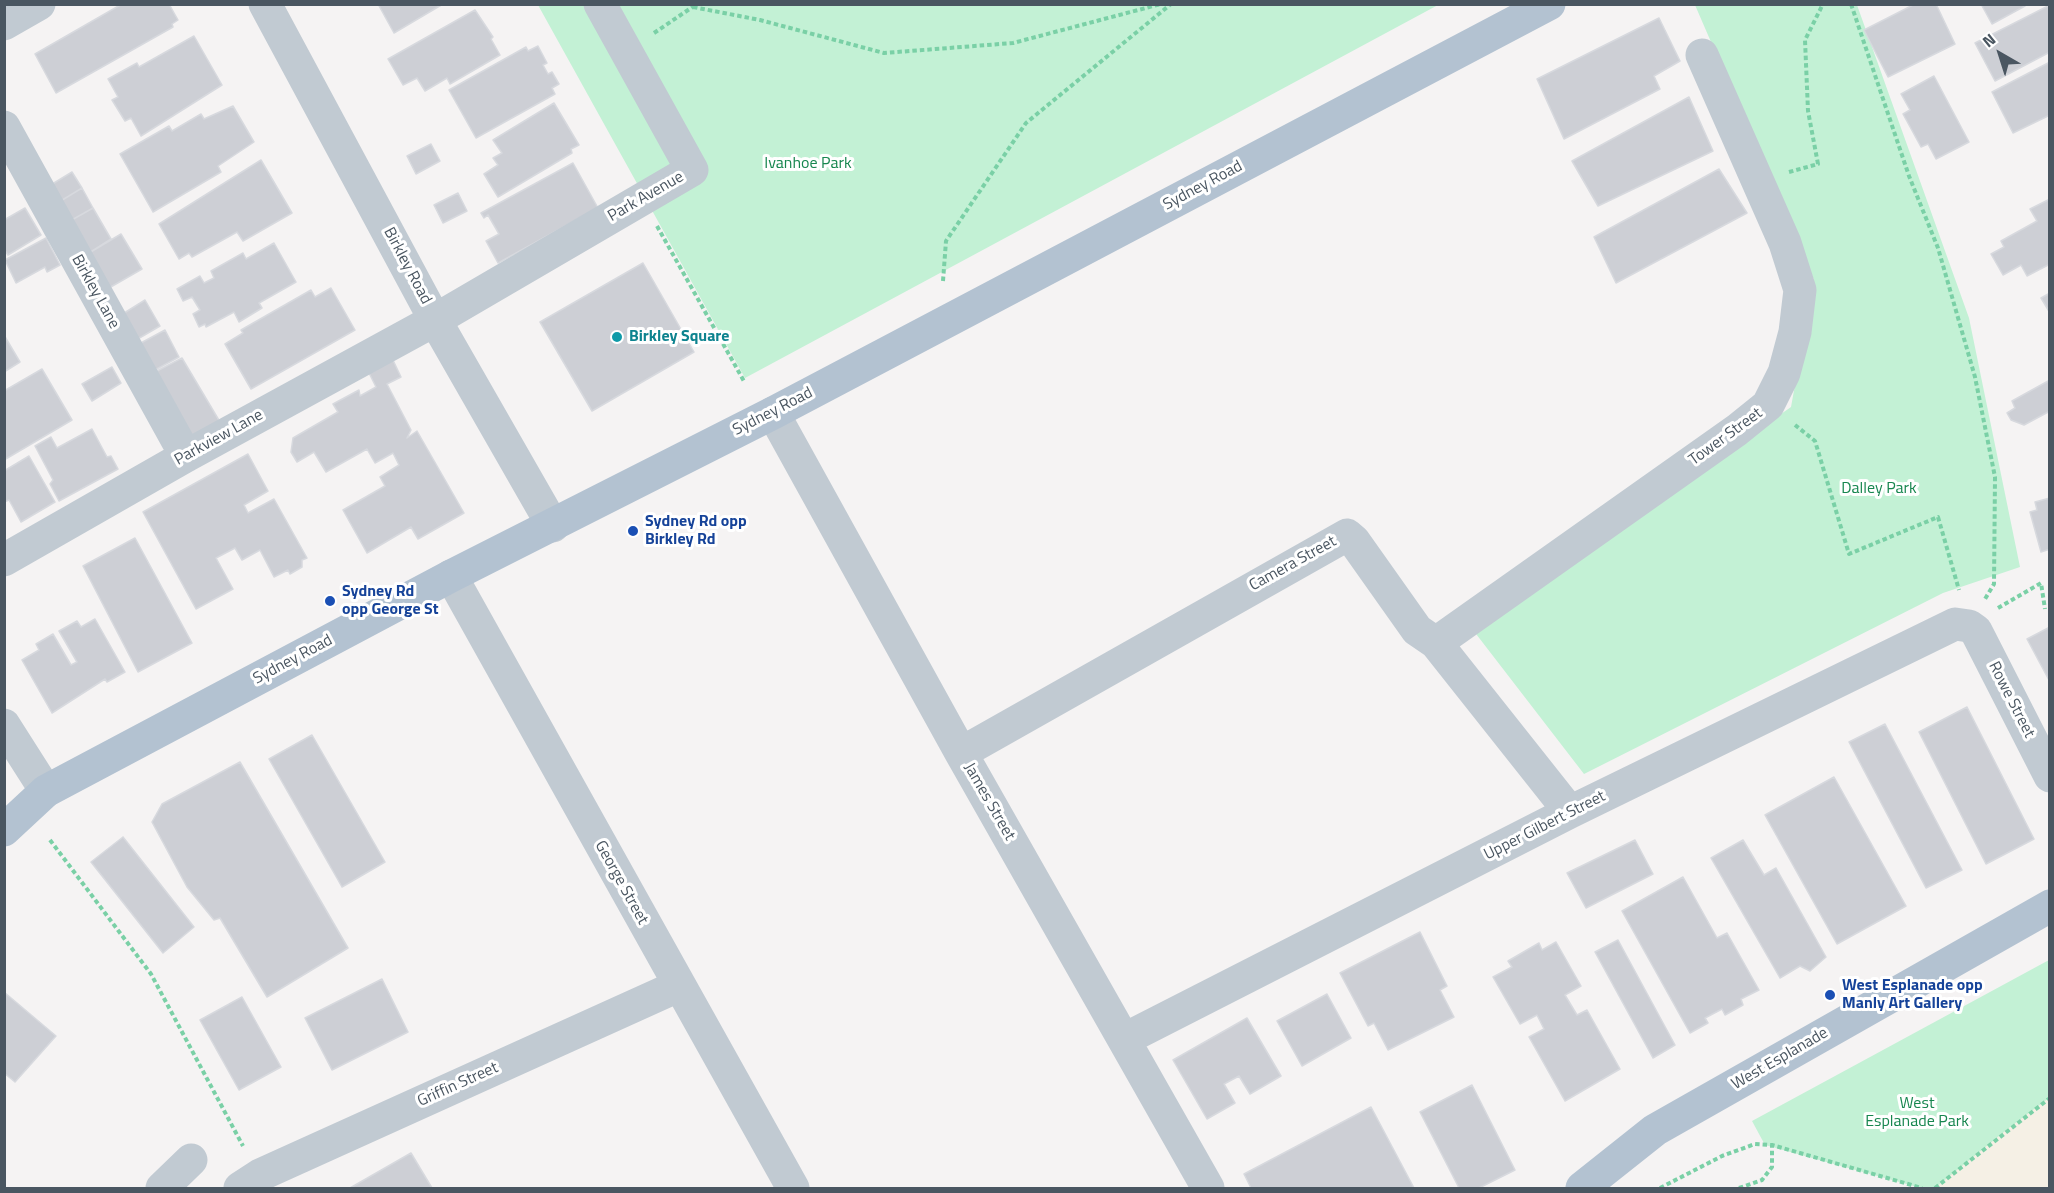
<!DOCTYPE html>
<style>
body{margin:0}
#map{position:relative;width:2054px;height:1193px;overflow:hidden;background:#f5f3f3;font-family:"Titillium Web",sans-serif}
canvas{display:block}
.frame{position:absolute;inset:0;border:6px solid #4a5661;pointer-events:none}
.north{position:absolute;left:1970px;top:24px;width:60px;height:60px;-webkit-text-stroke:4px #fff;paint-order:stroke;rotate:321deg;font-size:16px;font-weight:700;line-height:24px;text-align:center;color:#4a5661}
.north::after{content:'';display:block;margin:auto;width:21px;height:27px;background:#4a5661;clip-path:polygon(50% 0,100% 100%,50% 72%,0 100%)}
</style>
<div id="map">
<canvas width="2054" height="1193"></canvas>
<div class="frame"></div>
<div class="north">N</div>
</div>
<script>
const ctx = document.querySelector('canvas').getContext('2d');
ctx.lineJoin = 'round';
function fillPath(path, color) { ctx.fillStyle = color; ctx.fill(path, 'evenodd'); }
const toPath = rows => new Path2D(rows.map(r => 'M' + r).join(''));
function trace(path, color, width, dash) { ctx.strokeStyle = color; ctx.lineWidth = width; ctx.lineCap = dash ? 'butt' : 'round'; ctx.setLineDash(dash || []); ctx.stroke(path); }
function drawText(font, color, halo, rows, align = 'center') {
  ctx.font = font + ' "Titillium Web",sans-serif'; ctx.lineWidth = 6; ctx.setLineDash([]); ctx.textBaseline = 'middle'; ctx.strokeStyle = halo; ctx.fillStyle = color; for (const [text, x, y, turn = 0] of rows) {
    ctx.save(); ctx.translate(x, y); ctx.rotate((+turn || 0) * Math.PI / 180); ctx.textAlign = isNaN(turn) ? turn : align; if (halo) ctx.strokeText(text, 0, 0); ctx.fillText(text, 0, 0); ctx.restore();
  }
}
const green = toPath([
 [538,5,1438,5,745,378],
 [1695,5,1857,5,1969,318,2020,567,1943,593,1584,774,1473,630,1791,407,1814,280],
 [2049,960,2049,1101,1935,1188,1921,1188,1765,1145,1752,1121]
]);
const sand = toPath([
 [2049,1098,2049,1188,1935,1188,2010,1127]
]);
const building = toPath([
 [122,4,169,4,178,20,172,24,173,27,56,93,35,54,122,4],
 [378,4,443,4,394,33,378,4],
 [1915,4,1936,4,1955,44,1888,77,1864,30,1915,4],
 [1981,4,2024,4,2025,6,1992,24,1981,4],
 [2050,5,2050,52,1995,81,1975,43,2050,5],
 [475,10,493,37,491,39,500,55,450,84,447,78,425,91,417,78,403,85,388,59,475,10],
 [1659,18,1680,61,1654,76,1660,89,1564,139,1537,79,1659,18],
 [194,36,222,85,141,136,131,118,125,121,112,100,118,97,108,79,137,63,139,67,194,36],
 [538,46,547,63,543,65,548,74,552,72,559,84,552,88,555,94,476,138,449,90,526,47,528,51,538,46],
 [2050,62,2050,115,2013,133,1992,92,2050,62],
 [1934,76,1969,142,1936,159,1928,144,1921,147,1903,114,1910,110,1901,94,1934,76],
 [1689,97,1713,151,1598,206,1572,161,1689,97],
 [554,103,579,145,571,149,572,153,498,197,484,174,498,165,493,158,502,153,493,140,554,103],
 [233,106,254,142,218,166,221,172,153,212,120,154,169,126,172,131,201,114,204,119,233,106],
 [431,144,440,161,416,174,407,156,431,144],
 [261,160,292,213,243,241,237,232,192,257,189,253,179,259,159,224,261,160],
 [573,163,598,208,498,263,486,241,499,234,488,215,484,218,481,213,573,163],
 [1719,169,1747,213,1616,283,1594,237,1719,169],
 [72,172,82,188,59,202,49,186,72,172],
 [82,188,93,208,70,221,59,202,82,188],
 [458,193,467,211,443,223,434,205,458,193],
 [2050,199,2050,264,2027,276,2021,265,2003,275,1991,254,2004,247,2001,241,2037,221,2030,209,2050,199],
 [25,208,41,235,8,255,4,249,4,220,25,208],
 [93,208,111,239,89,253,70,221,93,208],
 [121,234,142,269,109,288,89,253,121,234],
 [46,238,60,265,47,272,45,267,16,283,5,260,46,238],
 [274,243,296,282,259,303,262,308,239,322,234,312,206,327,205,324,199,327,193,314,200,310,192,297,183,301,177,289,200,276,204,283,214,278,211,271,243,253,246,259,274,243],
 [643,263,694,352,592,411,540,322,643,263],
 [331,288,355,330,251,389,225,344,243,333,241,330,311,290,315,297,331,288],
 [2050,293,2050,313,2041,298,2050,293],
 [145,300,160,326,136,340,121,315,145,300],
 [165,330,179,357,153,371,139,344,165,330],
 [4,335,20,362,4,372,4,335],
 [182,358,220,422,188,439,153,373,182,358],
 [392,358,401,377,387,384,411,430,407,438,417,431,464,513,418,539,411,527,367,553,343,510,385,486,380,477,399,465,393,453,375,463,367,449,326,472,314,452,297,462,291,452,293,438,338,412,333,404,359,390,360,396,376,387,368,371,392,358],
 [112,367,121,383,92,401,82,384,112,367],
 [42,369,72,420,4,460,4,391,42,369],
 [2050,380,2050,411,2024,425,2011,420,2007,413,2015,408,2012,401,2050,380],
 [92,429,107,457,111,456,118,469,59,501,50,484,53,480,35,446,51,437,57,448,92,429],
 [248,454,268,491,244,505,248,513,274,499,307,558,302,560,302,567,290,574,288,570,274,577,260,550,242,560,235,548,216,558,233,589,196,609,143,512,248,454],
 [29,456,55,502,21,522,9,500,4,502,4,471,29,456],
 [2050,498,2050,549,2041,552,2030,512,2037,510,2035,502,2050,498],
 [135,538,192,643,138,672,83,566,135,538],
 [95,619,125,672,107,682,105,679,52,713,22,660,39,650,36,644,53,634,71,665,77,662,59,631,77,621,81,627,95,619],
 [2050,627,2050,682,2027,639,2050,627],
 [1967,707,2034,839,1986,864,1919,732,1967,707],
 [1885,724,1962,870,1926,888,1849,742,1885,724],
 [312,735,385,862,342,887,269,759,312,735],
 [240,762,348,948,267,997,220,918,214,920,187,887,152,822,162,804,240,762],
 [1834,777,1906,906,1837,944,1765,815,1834,777],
 [123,837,194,927,163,953,91,862,123,837],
 [1635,840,1653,874,1586,908,1567,873,1635,840],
 [1743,840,1764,875,1776,868,1826,957,1810,971,1800,966,1780,978,1711,858,1743,840],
 [1683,877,1717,938,1727,933,1759,990,1741,999,1743,1005,1725,1015,1722,1009,1705,1018,1708,1023,1690,1033,1622,911,1683,877],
 [1420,932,1447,986,1440,990,1454,1017,1388,1050,1374,1023,1368,1026,1340,973,1420,932],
 [1618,940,1675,1045,1653,1058,1595,952,1618,940],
 [1556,942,1581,986,1565,995,1577,1015,1587,1010,1620,1069,1565,1101,1529,1037,1544,1029,1537,1015,1520,1024,1493,977,1512,967,1508,961,1539,943,1542,950,1556,942],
 [382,979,408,1032,332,1070,305,1018,382,979],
 [4,992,56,1036,15,1082,4,1073,4,992],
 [1327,994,1351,1038,1302,1066,1277,1021,1327,994],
 [242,997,281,1067,239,1090,200,1020,242,997],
 [1247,1018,1281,1076,1250,1094,1239,1076,1224,1084,1235,1103,1207,1119,1173,1060,1247,1018],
 [1472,1085,1515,1170,1479,1188,1459,1188,1420,1112,1472,1085],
 [1371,1107,1414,1188,1251,1188,1244,1174,1371,1107],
 [411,1153,432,1188,350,1188,411,1153]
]);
const path = toPath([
 [1851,4,1909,176,1938,248,1975,377,1995,477,1994,584,1985,599],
 [693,7,760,20,884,53,1013,43,1161,4],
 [654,33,697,4],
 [1789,172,1818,164,1808,111,1805,40,1823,4],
 [657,226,745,383],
 [943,281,946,241,1026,123,1171,4],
 [1795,425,1815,441,1849,554,1938,517,1959,590],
 [1998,608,2041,583,2045,609],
 [50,840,151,974,243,1146],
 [1660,1188,1722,1156,1755,1144,1772,1145,1922,1188],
 [1739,1188,1762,1180,1772,1167,1772,1145],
 [1935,1188,2050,1098]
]);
const minor = toPath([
 [265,4,435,320,553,526],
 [4,24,39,4],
 [4,127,186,456],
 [773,413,961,753,1208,1188],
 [4,560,186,456,435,320,692,170,600,4],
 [451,576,793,1188],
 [1436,643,1737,430,1768,405,1784,373,1795,332,1800,290,1785,243,1702,55],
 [4,725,46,791],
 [961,753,1347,535,1354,541,1417,630,1436,643,1570,812],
 [1125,1039,1570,812,1955,624,1969,626,1976,631,2050,776],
 [162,1188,191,1160],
 [240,1188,260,1175,678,986]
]);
const major = toPath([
 [4,830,46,791,451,576,773,413,1549,4],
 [1582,1188,1655,1130,2050,906]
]);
const markers = [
 [617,337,6,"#0f9aa8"],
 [633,531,6,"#1a4fb4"],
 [330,601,6,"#1a4fb4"],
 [1830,995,6,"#1a4fb4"]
];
const parkNames = [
 ["Ivanhoe Park",808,164],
 ["Dalley Park",1879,489],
 ["West",1917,1104],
 ["Esplanade Park",1917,1122]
];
const streetNames = [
 ["Sydney Road",1203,186,-28],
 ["Park Avenue",646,197,-30],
 ["Birkley Road",407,266,62],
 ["Birkley Lane",95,292,61],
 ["Sydney Road",773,412,-27],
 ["Tower Street",1726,437,-36],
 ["Parkview Lane",219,438,-29],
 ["Camera Street",1293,564,-29],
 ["Sydney Road",293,660,-28],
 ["Rowe Street",2011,700,63],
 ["James Street",989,802,60],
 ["Upper Gilbert Street",1545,826,-27],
 ["George Street",621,883,61],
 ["West Esplanade",1780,1059,-30],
 ["Griffin Street",458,1085,-24]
];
const cultureNames = [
 ["Birkley Square",629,337]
];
const transitNames = [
 ["Sydney Rd opp",645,522],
 ["Birkley Rd",645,540],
 ["Sydney Rd",342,592],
 ["opp George St",342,610],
 ["West Esplanade opp",1842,986],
 ["Manly Art Gallery",1842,1004]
];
fillPath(green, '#c3f1d5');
fillPath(sand, '#f5f0e5');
fillPath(building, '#cdcfd5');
trace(building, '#d7d9de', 1.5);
trace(path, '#7ad0a6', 4, [4.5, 3]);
trace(minor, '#c1cad2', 33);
trace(major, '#b3c2d1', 33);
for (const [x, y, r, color] of markers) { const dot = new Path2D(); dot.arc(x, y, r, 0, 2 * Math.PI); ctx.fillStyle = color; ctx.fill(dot); trace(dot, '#fff', 2); }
drawText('16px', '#17864f', '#fff', parkNames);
drawText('16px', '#4a5661', '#fff', streetNames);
drawText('bold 16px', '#0d838f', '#fff', cultureNames, 'left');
drawText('bold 16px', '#164399', '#fff', transitNames, 'left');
</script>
